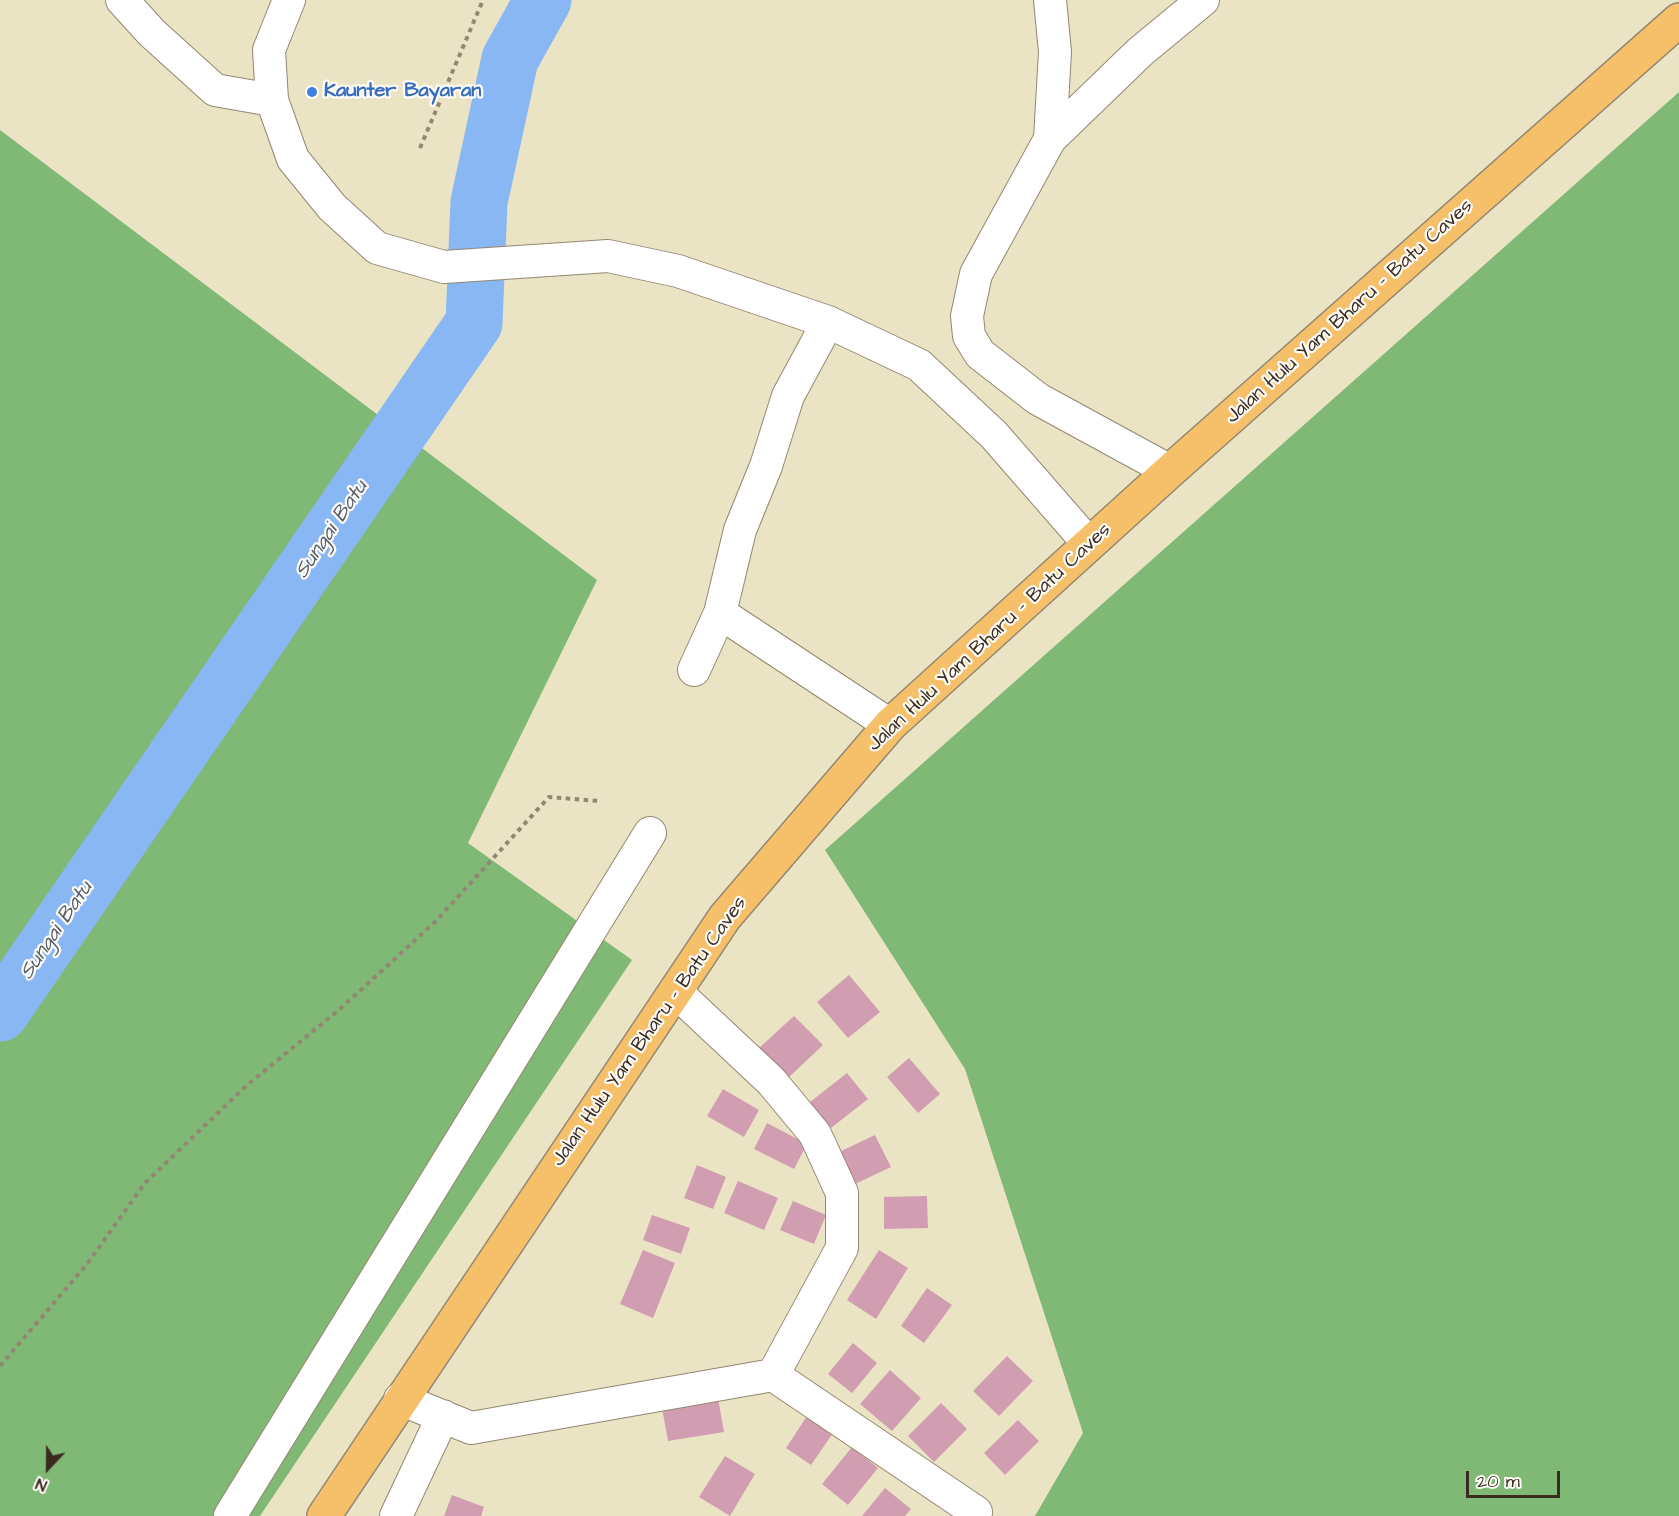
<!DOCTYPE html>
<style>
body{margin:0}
#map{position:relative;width:1679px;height:1516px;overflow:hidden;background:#ebe4c4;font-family:"Architects Daughter",sans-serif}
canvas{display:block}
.north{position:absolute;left:18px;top:1438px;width:60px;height:60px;-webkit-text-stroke:4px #fdfcf7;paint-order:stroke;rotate:202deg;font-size:16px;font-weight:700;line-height:24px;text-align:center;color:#3b2a1e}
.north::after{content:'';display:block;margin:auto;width:21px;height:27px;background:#3b2a1e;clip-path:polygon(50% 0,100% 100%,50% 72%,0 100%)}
.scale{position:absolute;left:1466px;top:1471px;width:94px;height:27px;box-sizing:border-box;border:3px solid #3b2a1e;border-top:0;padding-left:8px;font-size:18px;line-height:21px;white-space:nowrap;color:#3b2a1e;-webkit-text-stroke:4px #fdfcf7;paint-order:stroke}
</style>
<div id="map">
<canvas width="1679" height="1516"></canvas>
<div class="north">N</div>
<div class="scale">20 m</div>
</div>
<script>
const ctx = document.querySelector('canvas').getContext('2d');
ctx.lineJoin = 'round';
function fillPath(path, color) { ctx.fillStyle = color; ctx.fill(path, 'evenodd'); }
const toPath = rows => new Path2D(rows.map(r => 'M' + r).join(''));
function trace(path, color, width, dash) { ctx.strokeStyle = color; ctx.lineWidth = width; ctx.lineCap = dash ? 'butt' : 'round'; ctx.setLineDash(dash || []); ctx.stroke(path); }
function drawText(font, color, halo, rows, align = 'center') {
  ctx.font = font + ' "Architects Daughter",sans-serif'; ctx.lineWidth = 4.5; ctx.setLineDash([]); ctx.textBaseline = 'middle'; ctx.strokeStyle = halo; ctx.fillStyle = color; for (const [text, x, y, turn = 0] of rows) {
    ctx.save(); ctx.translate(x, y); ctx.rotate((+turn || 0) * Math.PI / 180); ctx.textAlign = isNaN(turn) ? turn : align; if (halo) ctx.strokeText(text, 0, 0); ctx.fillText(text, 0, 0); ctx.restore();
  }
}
const forest = toPath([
 [1679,92,1679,1516,1035,1516,1083,1433,965,1069,825,850],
 [0,130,597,580,468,843,632,960,260,1516,0,1516]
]);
const river = toPath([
 [0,1013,474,323,479,202,510,59,543,0]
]);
const building = toPath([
 [849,975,880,1012,848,1038,817,1002],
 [794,1016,823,1045,787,1079,758,1049],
 [909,1058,940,1094,918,1113,887,1077],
 [847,1073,868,1099,831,1128,810,1102],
 [723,1089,759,1110,744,1137,707,1116],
 [767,1123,807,1144,794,1169,754,1149],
 [875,1135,891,1167,853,1185,837,1153],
 [697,1165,726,1177,713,1209,684,1198],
 [738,1181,778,1198,764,1230,724,1213],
 [927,1196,928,1228,884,1229,884,1197],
 [793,1201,826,1215,814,1244,780,1230],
 [652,1215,690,1228,681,1254,643,1240],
 [643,1250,675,1263,653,1318,620,1304],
 [879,1250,908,1268,876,1319,847,1300],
 [927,1288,952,1305,924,1343,901,1326],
 [853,1343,877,1363,852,1393,828,1374],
 [1007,1356,1033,1381,999,1416,973,1391],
 [890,1370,921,1398,892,1431,860,1404],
 [718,1398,724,1432,668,1441,662,1408],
 [941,1403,967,1429,934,1462,908,1436],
 [809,1413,835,1430,811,1465,786,1448],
 [1018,1420,1039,1441,1005,1475,984,1453],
 [852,1447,878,1468,848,1505,822,1484],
 [725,1456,755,1474,730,1516,699,1497],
 [885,1488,911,1509,905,1516,862,1516],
 [452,1495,484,1507,481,1516,444,1516]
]);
const path = toPath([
 [420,148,483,0],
 [0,1366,87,1264,145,1183,246,1086,340,1009,435,922,549,797,599,801]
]);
const minor = toPath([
 [122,0,152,33,215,90,272,100],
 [289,0,269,50,272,100,293,159,332,207,377,248,444,267,608,256,678,271,828,322,919,365,994,435,1089,544],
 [1050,0,1055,52,1050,139,976,274,967,316,969,336,980,354,1038,399,1170,471],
 [1050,139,1140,52,1203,0],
 [720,613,890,725],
 [694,670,720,613,740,530,766,466,788,396,828,322],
 [675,991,771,1081,815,1134,842,1193,842,1248,773,1375],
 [400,1399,471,1428,773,1375,976,1512],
 [230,1516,650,833],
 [396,1516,443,1416]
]);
const major = toPath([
 [324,1516,725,917,890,725,1170,471,1679,20]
]);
const markers = [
 [312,92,6,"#3f7fe0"]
];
const shopNames = [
 ["Kaunter Bayaran",324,92]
];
const streetNames = [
 ["Jalan Hulu Yam Bharu - Batu Caves",1350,312,-42],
 ["Jalan Hulu Yam Bharu - Batu Caves",990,638,-43],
 ["Jalan Hulu Yam Bharu - Batu Caves",650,1032,-55]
];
const waterNames = [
 ["Sungai Batu",332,530,-56],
 ["Sungai Batu",57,931,-56]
];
fillPath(forest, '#80b876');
trace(river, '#88b7f3', 57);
fillPath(building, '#d19eb1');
trace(minor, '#938771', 34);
trace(major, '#938771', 36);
trace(path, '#938771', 4, [4.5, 4.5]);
trace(minor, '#fff', 32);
trace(major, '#f6c06b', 33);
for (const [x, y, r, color] of markers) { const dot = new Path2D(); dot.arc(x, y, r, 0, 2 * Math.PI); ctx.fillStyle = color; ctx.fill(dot); trace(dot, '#fdfcf7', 2); }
drawText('bold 20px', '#366cbe', '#fdfcf7', shopNames, 'left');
drawText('20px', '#3b2a1e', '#fdfcf7', streetNames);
drawText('italic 21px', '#565b69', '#fdfcf7', waterNames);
</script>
